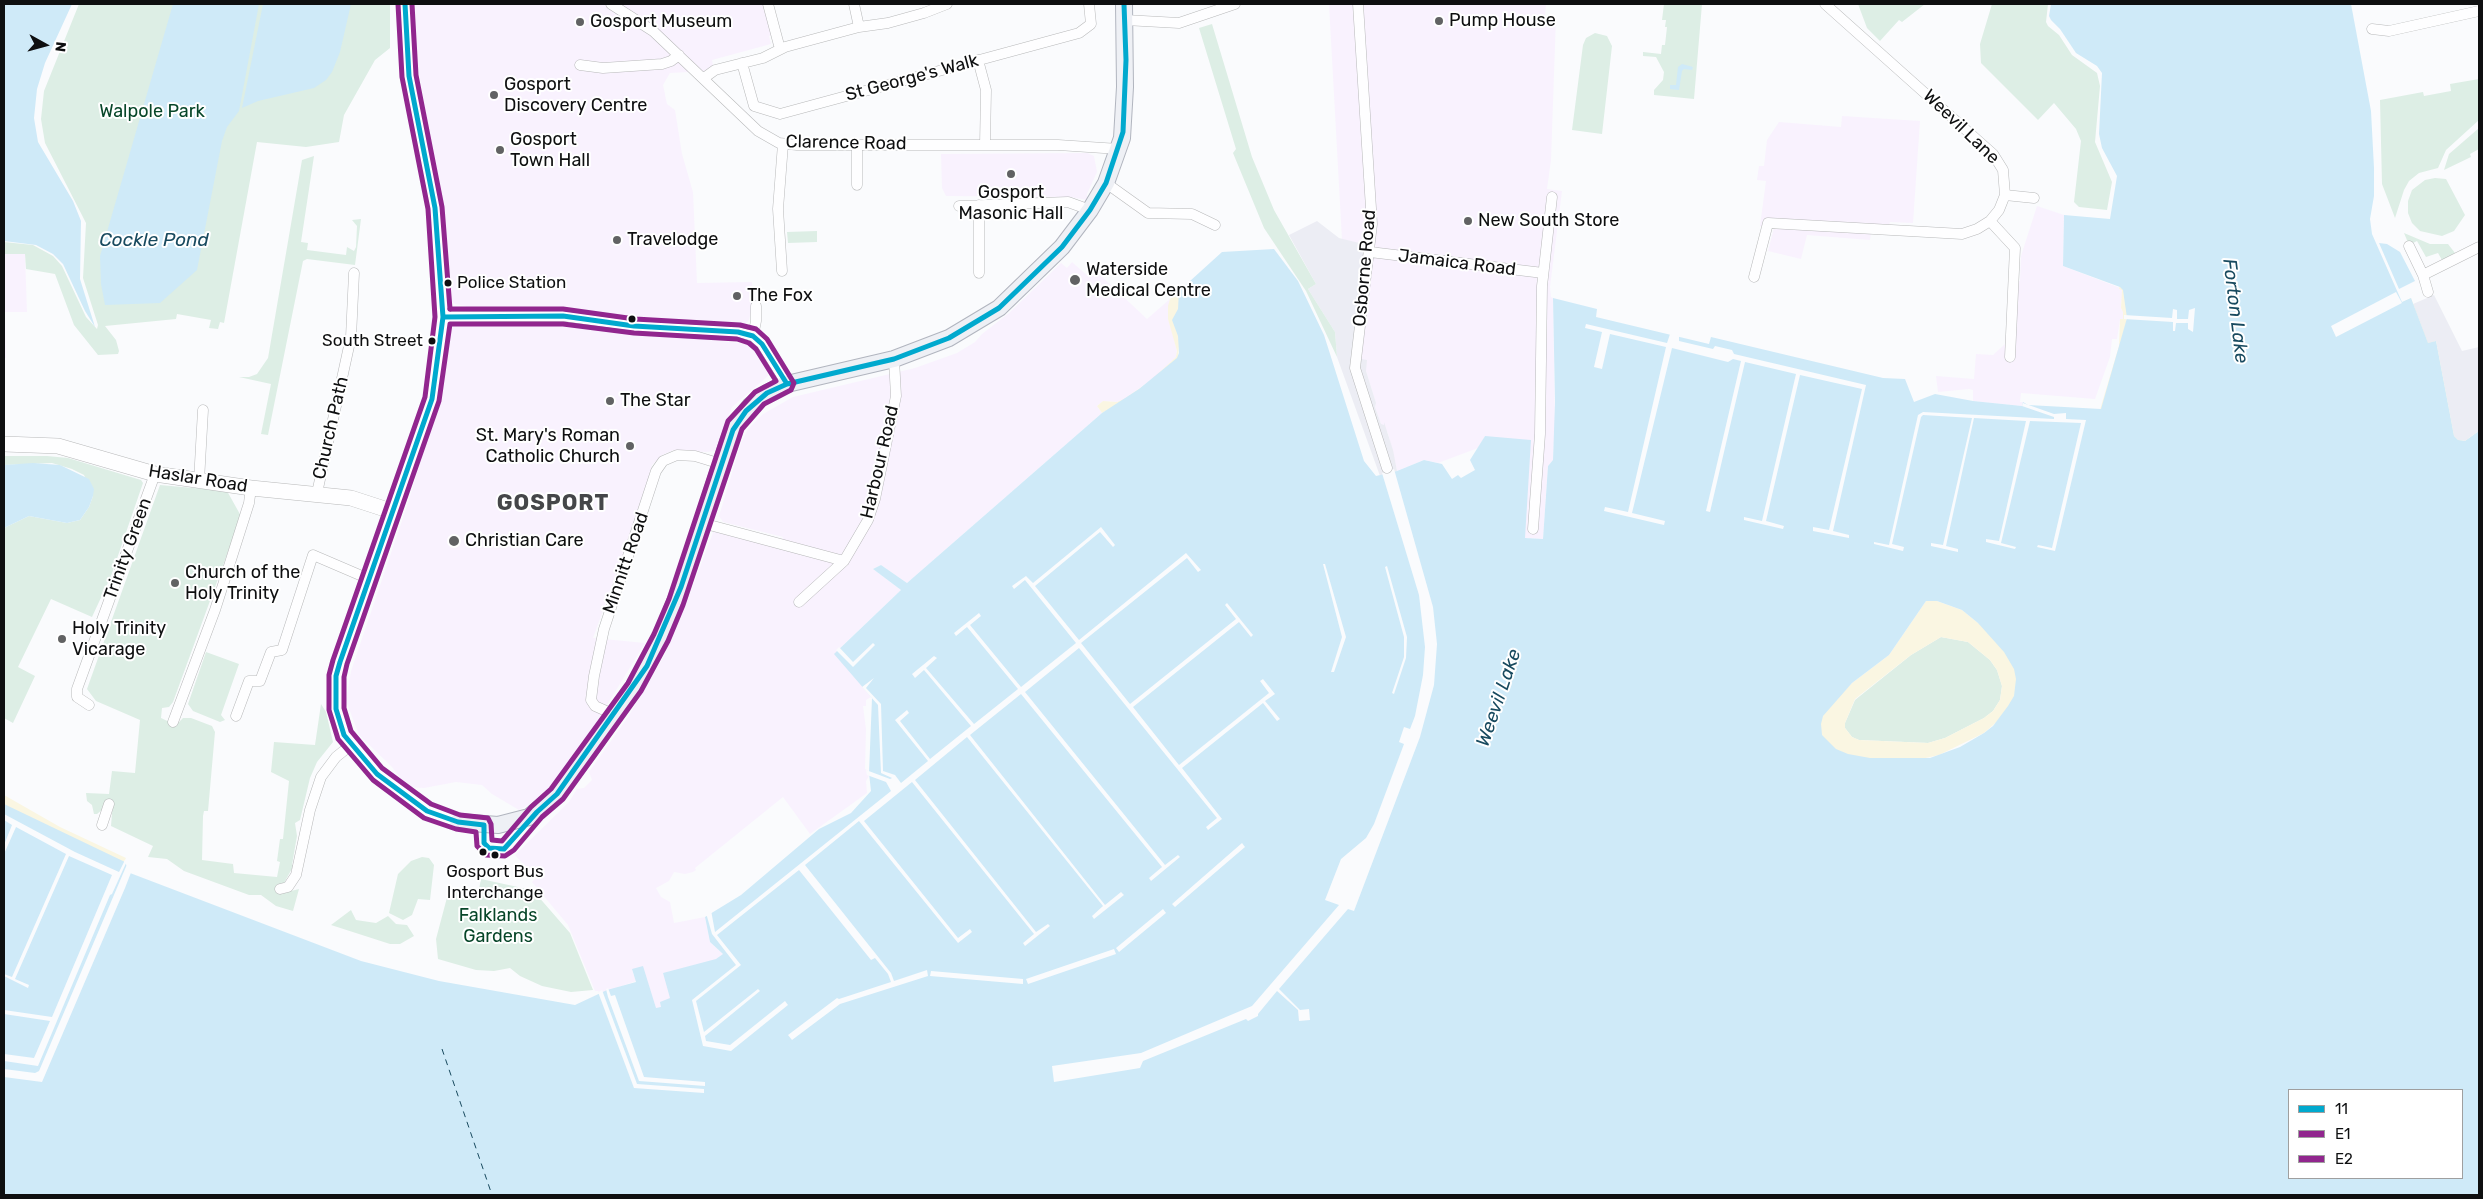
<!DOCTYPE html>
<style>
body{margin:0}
#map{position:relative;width:2483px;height:1199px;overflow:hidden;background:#fafbfd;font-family:Rubik,sans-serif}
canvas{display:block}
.frame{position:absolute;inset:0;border:5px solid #0e0f10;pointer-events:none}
.legend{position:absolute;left:2288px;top:1089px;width:175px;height:90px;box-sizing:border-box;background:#fff;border:1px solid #9f9f9f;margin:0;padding:6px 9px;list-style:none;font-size:15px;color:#0e0f10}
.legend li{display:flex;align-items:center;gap:10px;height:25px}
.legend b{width:25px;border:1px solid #9f9f9f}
.north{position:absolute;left:20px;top:20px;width:50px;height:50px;-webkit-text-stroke:4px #fff;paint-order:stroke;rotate:97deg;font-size:14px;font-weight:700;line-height:20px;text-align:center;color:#0e0f10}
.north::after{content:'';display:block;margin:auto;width:18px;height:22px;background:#0e0f10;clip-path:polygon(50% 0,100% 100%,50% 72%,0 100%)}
</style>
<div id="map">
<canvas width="2483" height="1199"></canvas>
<div class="frame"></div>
<ul class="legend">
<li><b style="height:6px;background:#00a9ce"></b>11</li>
<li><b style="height:6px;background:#91268e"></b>E1</li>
<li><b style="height:6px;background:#91268e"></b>E2</li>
</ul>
<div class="north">N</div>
</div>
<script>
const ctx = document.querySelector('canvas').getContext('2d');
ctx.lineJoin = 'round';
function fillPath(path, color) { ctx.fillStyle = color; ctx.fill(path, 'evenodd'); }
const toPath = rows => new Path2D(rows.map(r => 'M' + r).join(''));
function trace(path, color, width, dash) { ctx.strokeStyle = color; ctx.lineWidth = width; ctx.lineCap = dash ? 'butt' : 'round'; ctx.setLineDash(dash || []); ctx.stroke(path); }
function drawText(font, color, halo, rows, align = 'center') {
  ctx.font = font + ' Rubik,sans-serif'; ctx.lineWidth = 4; ctx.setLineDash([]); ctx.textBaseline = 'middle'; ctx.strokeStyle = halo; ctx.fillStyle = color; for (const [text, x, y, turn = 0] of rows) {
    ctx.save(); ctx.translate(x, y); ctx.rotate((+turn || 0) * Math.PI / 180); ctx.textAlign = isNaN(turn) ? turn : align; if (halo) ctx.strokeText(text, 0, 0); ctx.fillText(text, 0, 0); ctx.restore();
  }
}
const commercial = toPath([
 [415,4,764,4,772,35,769,36,771,44,712,60,713,65,695,77,689,72,670,73,663,85,667,104,675,110,682,154,693,192,697,283,752,282,753,295,755,296,749,320,743,327,634,322,633,331,747,344,763,357,769,367,768,376,732,407,715,451,706,452,674,450,662,455,652,465,640,509,593,638,645,643,572,762,556,783,537,800,519,810,492,794,482,785,456,782,424,788,407,787,392,767,359,735,346,701,351,671,408,503,437,405,450,333,454,323,466,319,466,306,455,304,449,299,442,208,418,67],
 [1329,4,1546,4,1545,16,1556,17,1551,160,1547,189,1562,191,1550,287,1551,297,1553,298,1555,425,1553,460,1548,466,1543,539,1525,538,1485,436,1478,448,1438,463,1424,460,1397,471,1388,433,1381,424,1375,407,1376,403,1366,371,1366,363,1356,358,1371,246,1342,240],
 [1842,116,1920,121,1913,223,1890,222,1889,225,1872,224,1870,240,1807,235,1801,259,1768,251,1774,228,1760,226,1766,181,1757,180,1759,166,1764,166,1767,140,1779,122,1841,127],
 [1087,153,1094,156,1097,172,1087,194,1087,200,1070,197,946,196,942,188,941,154],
 [2037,206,2064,215,2063,266,2123,289,2121,308,2124,312,2123,319,2120,320,2117,339,2112,339,2110,357,2095,399,2021,393,2020,402,2023,402,2022,406,1973,401,1973,390,1969,389,1938,392,1936,376,1974,379,1976,354,1993,355,2005,344,2011,280,2020,281,2021,256],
 [5,246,5,254,25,254,27,312,5,312,6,358,4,358],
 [1072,262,1089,277,1095,270,1147,319,1170,299,1168,315,1177,351,1176,357,1155,377,1123,400,1117,402,1103,401,1097,406,1102,413,907,583,881,565,873,569,901,590,839,649,871,697,866,700,866,706,863,706,866,729,865,769,869,771,869,776,866,781,867,793,810,834,783,797,695,868,696,870,693,872,685,874,674,872,669,881,656,888,661,897,670,902,674,923,705,917,710,942,723,954,662,1007,656,1009,632,970,636,981,599,994,598,991,595,991,568,925,532,882,536,878,515,855,569,802,577,789,584,788,592,780,589,772,628,717,664,656,681,617,714,530,780,545,783,537,723,522,719,516,741,443,748,429,763,414,793,397,915,368,957,353,975,342,982,334,1009,313,1061,263,1067,268]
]);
const built = toPath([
 [1317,221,1339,238,1371,246,1356,358,1367,360,1366,371,1376,403,1375,407,1381,424,1384,425,1384,422,1393,450,1397,471,1383,475,1380,476,1337,357,1335,332,1308,289,1316,284,1289,235],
 [2434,295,2462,351,2479,347,2479,431,2465,441,2458,440,2454,436,2436,341,2428,344,2413,304]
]);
const green = toPath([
 [79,4,390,4,390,48,375,60,344,115,339,142,306,147,257,142,224,323,220,322,218,329,209,328,211,320,177,314,176,319,105,326,116,340,119,351,118,354,98,355,74,325,55,274,26,269,25,254,5,254,4,242,33,245,53,256,62,266,86,317,97,329,98,325,83,278,86,223,45,143,41,119,44,91],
 [1664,4,1702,4,1694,99,1654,95,1654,90,1663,80,1664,72,1656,57,1643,56,1643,52,1661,54,1662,45,1665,45,1667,27,1665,27,1666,20,1662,20],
 [1858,4,1925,4,1902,22,1899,20,1880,41,1867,28],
 [1992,4,2048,4,2046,22,2048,26,2059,35,2072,55,2097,73,2100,86,2095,142,2112,182,2107,210,2079,207,2074,202,2081,141,2076,129,2054,103,2038,120,1981,63,1980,44],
 [1212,24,1252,157,1274,210,1316,284,1308,289,1335,332,1337,357,1306,291,1264,228,1233,153,1236,149,1199,28],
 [1595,33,1607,36,1612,46,1602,134,1572,130,1583,45,1586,38],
 [2479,79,2479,120,2446,150,2438,168,2419,173,2409,181,2404,190,2395,218,2382,184,2380,100,2423,92,2424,96,2451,91,2450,84],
 [2479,128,2479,149,2470,154,2471,157,2444,170,2449,154],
 [314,156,301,242,308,243,307,250,346,255,347,247,354,251,356,247,357,226,352,220,361,219,355,265,307,259,303,261,268,435,261,434,271,384,239,377,249,377,257,374,268,358,302,160],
 [2435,178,2446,179,2465,215,2454,231,2442,236,2420,231,2412,223,2408,213,2408,201,2412,190,2425,180],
 [817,231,817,242,788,243,787,232],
 [2404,233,2430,244,2448,244,2455,253,2442,260,2438,253,2426,257,2417,241,2409,245],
 [4,456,47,456,68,458,141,480,143,483,111,576,92,617,51,599,18,667,35,676,13,723,4,718,4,528,29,516,67,523,80,520,89,507,93,496,84,475,72,469,52,463,4,465],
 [160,485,227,491,241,516,173,702,169,707,162,708,161,718,176,725,183,718,191,718,212,726,215,732,208,811,204,811,203,816,202,860,233,864,234,873,277,877,280,862,277,861,280,839,283,839,289,781,271,772,274,742,315,745,321,704,326,712,333,742,317,762,310,778,300,820,295,823,297,836,292,865,294,865,284,883,287,892,299,889,293,911,276,906,261,895,249,895,184,871,167,859,148,857,153,846,111,826,113,801,97,814,94,814,92,805,87,801,86,793,109,794,112,771,135,773,140,720,96,701,87,689],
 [1941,637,1968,642,1990,660,1997,670,2002,686,2000,700,1993,711,1984,718,1945,738,1928,743,1859,740,1852,737,1845,728,1845,723,1855,700,1911,655],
 [206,652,239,664,221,715,225,720,220,722,193,711,188,704],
 [422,857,429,858,434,865,430,900,418,899,412,915,403,920,389,913,398,874,411,861],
 [481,879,527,889,537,895,570,933,593,990,571,992,542,986,520,976,510,968,494,971,476,970,438,959,436,939,449,890,467,895,479,889],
 [351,910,356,920,376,923,388,916,396,924,407,925,414,936,400,944,390,944,331,925]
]);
const sand = toPath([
 [2123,271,2132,295,2109,405,2099,413,2119,346,2120,319,2123,319,2123,312,2121,308,2122,290,2119,289],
 [1183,287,1178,360,1137,395,1102,413,1097,406,1103,401,1117,402,1124,399,1149,382,1176,357,1177,351,1168,319,1168,306,1170,299],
 [2411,298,2428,343,2436,341,2454,436,2458,440,2465,441,2479,431,2479,467,2000,719,1984,733,1939,755,1921,759,1881,759,1632,787,1816,718,1852,683,1889,655,1926,601,1937,601,1962,610,1978,623,2393,307],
 [1941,637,1968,642,1990,660,1997,670,2002,686,2000,700,1993,711,1984,718,1945,738,1928,743,1859,740,1852,737,1845,728,1845,723,1855,699,1911,655],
 [4,795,60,827,126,858,122,866,4,807]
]);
const water = toPath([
 [4,4,72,4,45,63,37,89,34,118,38,142,73,201,81,221,80,279,95,327,85,311,63,264,53,254,36,245,4,241],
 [173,4,259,4,239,111,227,127,222,141,197,270,160,303,105,305,101,284,100,256],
 [263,4,351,4,340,52,332,72,326,80,314,88,258,101,242,108],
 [2051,4,2351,4,2371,111,2374,168,2374,196,2370,219,2372,234,2402,302,2411,298,2428,343,2436,341,2454,436,2458,440,2465,441,2479,431,2479,1195,4,1195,4,804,125,862,130,873,361,961,439,981,575,1005,607,990,636,982,632,969,643,966,656,1008,661,1007,660,1002,670,998,663,973,716,959,723,954,710,942,705,917,741,895,819,829,851,813,871,791,869,773,872,698,834,654,901,590,873,569,881,565,907,583,1102,413,1139,389,1177,358,1179,353,1178,336,1172,320,1178,309,1179,291,1222,252,1274,249,1298,281,1324,335,1364,461,1376,476,1397,471,1424,460,1442,464,1452,479,1458,475,1461,478,1475,470,1470,460,1485,436,1531,440,1525,538,1543,539,1548,466,1553,460,1555,402,1553,298,1597,309,1596,317,1709,344,1711,337,1883,378,1905,379,1914,402,1935,394,1973,401,2022,406,2023,402,2028,405,2101,409,2127,318,2123,290,2120,287,2063,266,2064,215,2110,219,2117,176,2102,148,2099,134,2102,73,2097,66,2076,53,2060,29,2051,20,2049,16],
 [1926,601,1937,601,1962,610,1978,623,2004,652,2014,669,2016,679,2014,696,2008,706,1993,726,1984,733,1960,747,1930,758,1870,758,1848,754,1836,749,1822,735,1821,724,1823,716,1852,683,1889,655],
 [2289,1090,2462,1090,2462,1178,2289,1178],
 [1682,64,1693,67,1692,70,1684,69,1682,71,1679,90,1670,89,1670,85,1676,85,1678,67],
 [2379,243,2387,244,2400,252,2415,281,2399,289],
 [33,463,60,465,89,479,94,489,93,496,89,507,80,520,67,523,29,516,4,528,4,465]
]);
const pier = toPath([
 [2396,292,2402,303,2336,337,2331,326],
 [2195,308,2193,332,2188,329,2188,323,2176,323,2175,331,2173,331,2173,322,2124,319,2124,315,2172,318,2173,309,2177,310,2177,319,2188,319,2189,310],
 [1586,324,1667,343,1670,334,1679,336,1679,341,1713,349,1715,346,1732,350,1734,354,1866,385,1833,531,1849,535,1849,538,1813,531,1813,527,1829,530,1862,389,1800,375,1766,521,1784,526,1783,529,1744,520,1744,517,1762,521,1796,374,1745,362,1710,512,1706,511,1741,361,1733,359,1728,362,1672,348,1632,513,1665,521,1664,525,1604,511,1605,507,1628,512,1666,347,1610,334,1602,369,1594,367,1602,332,1585,328],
 [2023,403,2054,414,2066,413,2066,419,2086,420,2055,551,2037,547,2038,545,2052,548,2081,423,2030,421,2001,543,2016,547,2015,549,1986,542,1986,539,1999,541,2026,421,1974,418,1946,546,1958,549,1958,552,1931,546,1931,543,1943,545,1972,418,1923,415,1921,417,1892,544,1904,547,1903,551,1874,544,1874,542,1889,545,1918,415,1923,412,2054,419,2054,417,2022,406],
 [1394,469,1433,607,1437,644,1434,685,1420,737,1354,911,1348,909,1279,989,1300,1010,1309,1009,1310,1020,1299,1021,1298,1010,1277,991,1258,1014,1258,1016,1248,1021,1246,1019,1143,1061,1140,1068,1054,1082,1052,1066,1141,1053,1252,1006,1339,905,1325,900,1341,859,1366,838,1374,824,1404,744,1399,742,1404,727,1410,729,1415,716,1423,675,1425,647,1419,595,1382,473],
 [1101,527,1115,545,1113,547,1100,532,1035,586,1079,640,1186,553,1201,570,1198,572,1187,558,1081,643,1130,704,1236,619,1225,605,1227,603,1253,635,1251,637,1239,622,1133,707,1179,765,1269,693,1260,681,1263,679,1275,694,1265,701,1280,719,1277,721,1263,703,1182,768,1222,819,1208,830,1206,827,1217,818,1079,648,1025,692,1165,865,1178,855,1180,857,1151,881,1149,878,1162,867,1021,694,970,735,1105,905,1121,892,1124,895,1094,919,1092,916,1103,906,967,737,915,780,1036,932,1048,924,1050,926,1025,946,1023,943,1034,934,912,782,864,821,958,938,970,929,972,932,958,943,859,821,805,865,891,973,894,981,927,970,928,976,840,1004,792,1040,788,1035,837,998,839,999,891,982,888,974,875,958,871,960,799,870,717,935,741,965,696,1001,704,1032,758,989,760,991,705,1036,706,1041,730,1045,785,1001,788,1005,731,1051,703,1046,692,1000,736,965,712,934,706,913,711,910,715,932,891,791,886,782,867,775,866,770,890,779,892,778,881,773,878,705,862,687,874,678,866,688,881,704,883,771,895,775,901,783,928,761,895,720,907,710,909,713,900,721,930,759,971,726,924,670,915,678,912,674,934,656,937,658,926,668,974,724,1018,689,967,627,956,636,954,633,979,613,981,616,970,625,1021,687,1076,643,1025,580,1014,589,1012,586,1026,576,1033,583],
 [1323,564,1325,564,1346,637,1334,672,1331,672,1342,637],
 [1387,566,1407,637,1406,658,1394,694,1392,693,1404,657,1404,637,1385,567],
 [873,643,875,645,853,667,836,650,839,647,853,662],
 [4,814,75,852,119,872,125,860,127,861,112,894,110,895,38,1066,4,1061,4,1054,34,1058,50,1021,4,1014,4,1010,52,1017,112,875,69,856,15,979,29,985,28,988,4,976,4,974,12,977,66,854,16,827,4,854,4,845,12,825,4,820],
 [1242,843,1245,847,1175,907,1172,904],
 [128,862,132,870,125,888,42,1082,4,1077,4,1069,35,1073,39,1071],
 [1163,909,1166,913,1119,952,1116,948],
 [1114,949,1116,954,1028,984,1026,979],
 [931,971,1023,979,1023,984,930,976],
 [608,988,611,996,615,995,644,1077,705,1082,705,1086,639,1081,608,997,606,989],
 [602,990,637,1084,704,1089,704,1093,634,1088,598,992]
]);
const ferry = toPath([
 [442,1049,492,1195]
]);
const street = toPath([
 [611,4,653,31,758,131,779,143,797,145,1058,145,1119,149],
 [768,4,780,49],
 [854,4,859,27],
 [1358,4,1372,224,1355,368,1387,468],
 [1125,20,1179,23,1235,4],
 [2372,29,2389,31,2479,11],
 [978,60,986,90,985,145],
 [742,63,754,106,780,114,1079,33,1091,24,1089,4],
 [580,65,603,68,662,64,671,61,679,55],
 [704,78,715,70,763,58,785,47,859,27,888,23,924,13,947,4],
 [857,145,857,185],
 [1106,183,1148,213,1192,214,1215,225],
 [2005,195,2034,198],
 [959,206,1068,202,1090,210],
 [1990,221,2015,248,2010,357],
 [2409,246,2423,275,2428,292],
 [1370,252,1543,273],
 [782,271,778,209,783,144],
 [979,273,979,205],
 [2423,275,2479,247],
 [1754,277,1768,223,1962,234,1977,229,1990,221,1999,210,2005,195,2003,170,1993,154,1825,4],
 [443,317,563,316,634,326,738,332,753,336,762,344,787,384],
 [753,336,756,321,756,306],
 [199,481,203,410],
 [317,493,351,337,354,273],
 [702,523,844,561],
 [1533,529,1540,434,1542,286,1552,197],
 [799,602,844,561,868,520,875,499,896,396,894,359],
 [89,705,77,697,77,689,155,474],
 [615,715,595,706,591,700,594,676,604,629,656,471,663,461,677,455,695,456,721,464],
 [236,716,249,681,260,681,271,652,282,650,313,555,369,579],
 [173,722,215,610,249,503,251,488],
 [102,825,109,804],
 [280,889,288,887,296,875,310,810,321,777,336,757,351,745]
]);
const secondary = toPath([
 [405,4,409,76,435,208,443,317,432,399,340,662,336,676,336,709,344,735,377,774,420,807,458,822],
 [4,444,58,446,155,474,251,488,351,498,394,512]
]);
const primary = toPath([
 [458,822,498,825,529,817,557,794,589,752,634,687,661,637,681,587,728,442,735,425,750,406,767,393,787,384,894,359,949,338,999,308,1062,247,1090,210,1106,183,1122,138,1125,87,1124,4]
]);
const bus1 = toPath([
 [405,4,409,76,435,208,443,317,432,399,340,662,336,676,336,709,344,735,377,774,427,811,458,822,484,825,484,843,489,848,504,849,537,812,557,794,647,666,681,587,733,430,746,411,767,393,787,384,894,359,949,338,999,308,1062,247,1090,210,1106,183,1123,132,1126,60,1124,4],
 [443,317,563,316,634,326,738,332,753,336,762,344,787,384]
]);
const bus2 = toPath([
 [398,4,402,77,428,209,435,317,425,397,333,660,329,675,329,710,338,739,373,780,424,818,456,829,476,832,477,846,486,855,505,856,514,850,542,817,563,799,641,691,668,641,683,605,742,429,764,404,791,390,794,383,767,339,756,329,740,325,635,319,563,309,450,309]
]);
const bus3 = toPath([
 [412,4,416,75,442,207,450,309],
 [450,324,563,324,634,333,737,339,749,343,756,349,776,381,755,392,728,421,669,599,654,634,628,683,551,789,531,807,502,841,492,840,491,824,488,818,460,815,431,804,382,768,351,731,344,708,344,677,347,664,439,401,450,324]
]);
const markers = [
 [1439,21,5,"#616263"],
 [580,22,5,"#616263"],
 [494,95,5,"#616263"],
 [500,150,5,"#616263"],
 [1011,174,5,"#616263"],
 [1468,221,5,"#616263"],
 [617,240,5,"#616263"],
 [1075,280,6,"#616263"],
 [448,283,4.5,"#0e0f10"],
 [737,296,5,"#616263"],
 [632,319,4.5,"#0e0f10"],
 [432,341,4.5,"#0e0f10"],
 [610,401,5,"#616263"],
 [630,446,5,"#616263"],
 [454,541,6,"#616263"],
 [175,583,5,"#616263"],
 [62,639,5,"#616263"],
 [483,852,4.5,"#0e0f10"],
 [495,855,4.5,"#0e0f10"]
];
const busNames = [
 ["Police Station",457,283],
 ["South Street",423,341,"right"],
 ["Gosport Bus",495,872,"center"],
 ["Interchange",495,893,"center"]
];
const poiNames = [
 ["Pump House",1449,21],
 ["Gosport Museum",590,22],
 ["Gosport",504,85],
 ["Discovery Centre",504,106],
 ["Gosport",510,140],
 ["Town Hall",510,161],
 ["Gosport",1011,193,"center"],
 ["Masonic Hall",1011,214,"center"],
 ["New South Store",1478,221],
 ["Travelodge",627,240],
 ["Waterside",1086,270],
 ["Medical Centre",1086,291],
 ["The Fox",747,296],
 ["The Star",620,401],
 ["St. Mary's Roman",620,436,"right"],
 ["Catholic Church",620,457,"right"],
 ["Christian Care",465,541],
 ["Church of the",185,573],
 ["Holy Trinity",185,594],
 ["Holy Trinity",72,629],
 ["Vicarage",72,650]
];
const streetNames = [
 ["St George's Walk",912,78,-15],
 ["Weevil Lane",1961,127,44],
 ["Clarence Road",846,143,1],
 ["Jamaica Road",1457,263,7],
 ["Osborne Road",1365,268,-85],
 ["Church Path",331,428,-77],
 ["Harbour Road",880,462,-77],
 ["Haslar Road",198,479,9],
 ["Trinity Green",128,549,-70],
 ["Minnitt Road",626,563,-71]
];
const parkNames = [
 ["Walpole Park",152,112],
 ["Falklands",498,916],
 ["Gardens",498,937]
];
const waterNames = [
 ["Cockle Pond",154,241],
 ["Forton Lake",2235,311,83],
 ["Weevil Lake",1499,698,-71]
];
const districtNames = [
 ["GOSPORT",553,504]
];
fillPath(commercial, '#f9f2fe');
fillPath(built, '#ecedf4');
fillPath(green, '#ddeee5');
fillPath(sand, '#faf6e2');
fillPath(water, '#cfeaf8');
fillPath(pier, '#fafbfd');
trace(ferry, '#184a5f', 1, [6, 5]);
trace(street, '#b8b9ba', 11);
trace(secondary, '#b8b9ba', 16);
trace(primary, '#b1b5bf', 18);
trace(street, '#fefeff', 10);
trace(secondary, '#fefeff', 15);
trace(primary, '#eef0f5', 16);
trace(bus1, '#00a9ce', 5);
trace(bus2, '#91268e', 5);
trace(bus3, '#91268e', 5);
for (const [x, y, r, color] of markers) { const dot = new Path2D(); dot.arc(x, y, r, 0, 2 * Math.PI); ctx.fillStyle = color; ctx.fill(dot); trace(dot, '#fff', 2); }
drawText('17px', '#0e0f10', '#fff', busNames, 'left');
drawText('18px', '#0e0f10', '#fff', poiNames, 'left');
drawText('18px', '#0e0f10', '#fff', streetNames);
drawText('18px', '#074629', '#fff', parkNames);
drawText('italic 19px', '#184a5f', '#fff', waterNames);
ctx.letterSpacing = '1px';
drawText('bold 22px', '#454649', '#fff', districtNames);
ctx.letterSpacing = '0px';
</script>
